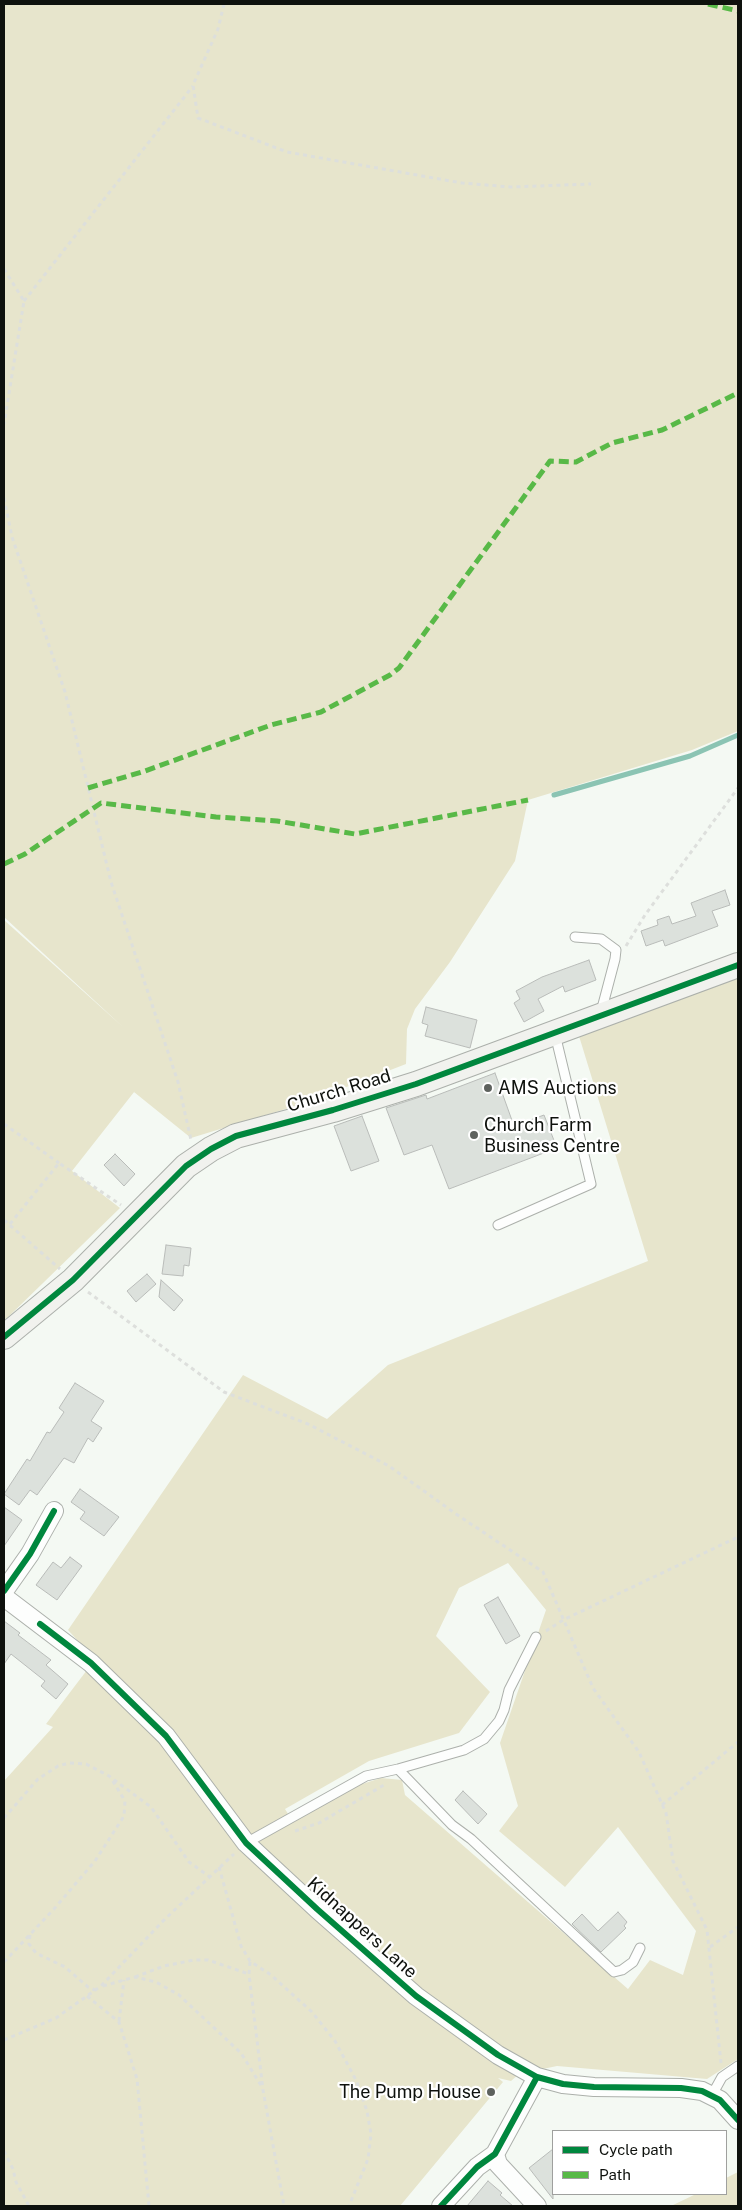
<!DOCTYPE html>
<style>
body{margin:0}
#map{position:relative;width:742px;height:2210px;overflow:hidden;background:#f4f9f3;font-family:"Public Sans",sans-serif}
canvas{display:block}
.frame{position:absolute;inset:0;border:5px solid #0e110d;pointer-events:none}
.legend{position:absolute;left:552px;top:2130px;width:175px;height:65px;box-sizing:border-box;background:#fff;border:1px solid #9fa09e;margin:0;padding:6px 9px;list-style:none;font-size:15px;color:#0e110d}
.legend li{display:flex;align-items:center;gap:10px;height:25px}
.legend b{width:25px;border:1px solid #9fa09e}
</style>
<div id="map">
<canvas width="742" height="2210"></canvas>
<div class="frame"></div>
<ul class="legend">
<li><b style="height:6px;background:#00873e"></b>Cycle path</li>
<li><b style="height:6px;background:#58b947"></b>Path</li>
</ul>
</div>
<script>
const ctx = document.querySelector('canvas').getContext('2d');
ctx.lineJoin = 'round';
function fillPath(path, color) { ctx.fillStyle = color; ctx.fill(path, 'evenodd'); }
const toPath = rows => new Path2D(rows.map(r => 'M' + r).join(''));
function trace(path, color, width, dash) { ctx.strokeStyle = color; ctx.lineWidth = width; ctx.lineCap = dash ? 'butt' : 'round'; ctx.setLineDash(dash || []); ctx.stroke(path); }
function drawText(font, color, halo, rows, align = 'center') {
  ctx.font = font + ' "Public Sans",sans-serif'; ctx.lineWidth = 4.5; ctx.setLineDash([]); ctx.textBaseline = 'middle'; ctx.strokeStyle = halo; ctx.fillStyle = color; for (const [text, x, y, turn = 0] of rows) {
    ctx.save(); ctx.translate(x, y); ctx.rotate((+turn || 0) * Math.PI / 180); ctx.textAlign = isNaN(turn) ? turn : align; if (halo) ctx.strokeText(text, 0, 0); ctx.fillText(text, 0, 0); ctx.restore();
  }
}
const green = toPath([
 [4,4,738,4,738,731,692,750,528,800,515,861,450,962,415,1009,407,1029,406,1064,305,1103,191,1138,134,1092,138,1087,72,1171,120,1208,4,1321,4,920,123,1027,4,917],
 [738,970,738,2059,707,2079,557,2066,519,2074,511,2081,498,2078,503,2082,400,2206,4,2206,4,1781,53,1727,46,1724,87,1670,101,1666,68,1630,243,1375,327,1419,388,1365,648,1261,579,1036],
 [508,1563,546,1610,500,1743,518,1806,499,1831,565,1887,618,1827,696,1931,683,1975,650,1960,628,1989,405,1795,402,1780,381,1778,359,1785,293,1822,285,1809,369,1761,459,1733,490,1692,436,1636,459,1588],
 [738,2172,738,2206,671,2206,696,2194,726,2194,726,2178]
]);
const stream = toPath([
 [554,795,690,756,738,735]
]);
const building = toPath([
 [725,890,730,905,712,911,718,926,665,946,663,940,646,946,641,931,658,925,657,920,669,916,672,924,696,916,691,903,725,890],
 [589,960,596,980,565,992,563,986,538,999,544,1011,524,1022,514,1003,520,999,516,991,542,977,589,960],
 [426,1007,477,1020,470,1048,425,1036,428,1025,422,1023,426,1007],
 [495,1073,514,1126,544,1115,557,1148,449,1189,432,1145,404,1155,386,1108,426,1095,427,1099,495,1073],
 [362,1116,379,1161,351,1171,334,1126,362,1116],
 [115,1154,135,1174,124,1186,104,1165,115,1154],
 [166,1245,191,1248,189,1266,184,1265,183,1276,162,1274,166,1245],
 [147,1274,156,1284,136,1302,127,1291,147,1274],
 [161,1280,183,1300,174,1311,159,1297,161,1280],
 [75,1383,104,1401,91,1421,102,1428,93,1442,88,1438,74,1463,64,1458,37,1495,30,1490,19,1505,4,1494,27,1459,30,1461,47,1432,50,1433,64,1412,59,1408,75,1383],
 [80,1489,119,1517,104,1536,80,1519,85,1512,71,1502,80,1489],
 [4,1507,22,1520,4,1546,4,1507],
 [70,1557,82,1566,57,1600,36,1585,53,1562,61,1568,70,1557],
 [498,1597,520,1636,506,1644,484,1605,498,1597],
 [4,1621,20,1633,18,1635,51,1660,46,1665,68,1684,56,1699,41,1686,45,1681,11,1654,4,1664,4,1621],
 [463,1791,487,1814,478,1824,455,1800,463,1791],
 [618,1912,627,1922,624,1926,626,1928,601,1952,572,1924,582,1914,598,1931,618,1912],
 [553,2149,553,2199,529,2168,553,2149],
 [488,2181,502,2193,500,2195,513,2206,467,2206,488,2181]
]);
const path = toPath([
 [224,4,218,29,193,85,198,118,287,152,462,183,511,187,591,184],
 [4,269,24,301,4,424],
 [24,301,193,86],
 [4,498,12,537,65,692,111,882,178,1082,191,1140],
 [626,946,645,915,738,788],
 [4,1124,59,1163],
 [4,1220,60,1269],
 [10,1224,59,1163,121,1205],
 [88,1292,224,1392,308,1424,389,1466,456,1514,543,1572,593,1688,639,1752,666,1813,673,1861,707,1930,721,2063],
 [546,1631,563,1620,738,1537],
 [662,1805,738,1742],
 [4,1818,38,1779,58,1766,69,1763,86,1764,109,1776,151,1807,189,1862,210,1877],
 [295,1831,319,1823,384,1785],
 [219,1867,241,1946,250,1961,271,1975,312,2012,335,2041,356,2080,367,2111,371,2134,368,2159,349,2206],
 [30,1935,29,1944,36,1953,65,1967,88,1987,95,1990],
 [710,1947,738,1927],
 [4,1962,54,1909,95,1861,124,1816,125,1801,111,1778],
 [250,1962,249,1974,263,2090,284,2206],
 [135,1977,164,1966,194,1960,208,1960,249,1974],
 [103,1986,135,1977,156,1982,179,1995,241,2053,262,2087],
 [87,1996,119,2022,137,2079,149,2206],
 [119,2021,124,1980],
 [4,2040,56,2018,101,1986,165,1919,234,1854],
 [4,2151,13,2169,16,2182,29,2206]
]);
const lane = toPath([
 [575,937,601,939,616,950,615,959,601,1012],
 [498,1225,591,1184,555,1034],
 [398,1769,452,1825,471,1839,614,1972,622,1970,633,1962,640,1948],
 [246,1843,366,1776,398,1769,464,1750,484,1739,499,1721,504,1710,509,1690,536,1637],
 [712,2095,722,2077,738,2066]
]);
const street = toPath([
 [4,1591,30,1554,54,1511],
 [4,1597,91,1663,166,1736,246,1843,317,1909,416,1996,498,2055,537,2077,563,2084,594,2087,681,2088,702,2091,720,2100,738,2120],
 [495,2154,498,2164,537,2206],
 [441,2206,477,2167,495,2154,537,2077]
]);
const secondary = toPath([
 [4,1337,73,1280,186,1166,211,1149,236,1136,333,1110,416,1084,738,965]
]);
const quiet = toPath([
 [708,4,738,11],
 [88,788,145,771,271,725,321,712,390,675,399,668,550,461,576,462,612,443,662,430,738,393],
 [4,864,25,854,101,803,216,817,277,821,355,834,528,800]
]);
const cycleway = toPath([
 [4,1337,73,1280,186,1166,211,1149,236,1136,333,1110,416,1084,738,965],
 [4,1591,30,1554,54,1511],
 [40,1624,91,1663,166,1736,246,1843,317,1909,416,1996,498,2055,537,2077,563,2084,594,2087,681,2088,702,2091,720,2100,738,2120],
 [441,2206,477,2167,495,2154,537,2077]
]);
const markers = [
 [488,1088,5,"#5e625e"],
 [474,1135,5,"#5e625e"],
 [491,2092,5,"#5e625e"]
];
const poiNames = [
 ["AMS Auctions",498,1088],
 ["Church Farm",484,1125],
 ["Business Centre",484,1146],
 ["The Pump House",481,2092,"right"]
];
const streetNames = [
 ["Church Road",339,1091,-17],
 ["Kidnappers Lane",362,1928,42]
];
fillPath(green, '#e7e5cc');
trace(stream, '#8bc4b3', 5);
fillPath(building, '#dce1dc');
trace(building, '#b9bcb9', 1);
trace(lane, '#acb0ab', 11);
trace(street, '#acb0ab', 20);
trace(secondary, '#acb0ab', 26);
trace(path, '#dddfdc', 3, [4, 4]);
trace(lane, '#fdfefd', 9);
trace(street, '#fdfefd', 18);
trace(secondary, '#f1f2ee', 24);
trace(quiet, '#58b947', 5, [10, 5]);
trace(cycleway, '#00873e', 6);
for (const [x, y, r, color] of markers) { const dot = new Path2D(); dot.arc(x, y, r, 0, 2 * Math.PI); ctx.fillStyle = color; ctx.fill(dot); trace(dot, '#fff', 2); }
drawText('18px', '#0e110d', '#fff', poiNames, 'left');
drawText('18px', '#0e110d', '#fff', streetNames);
</script>
